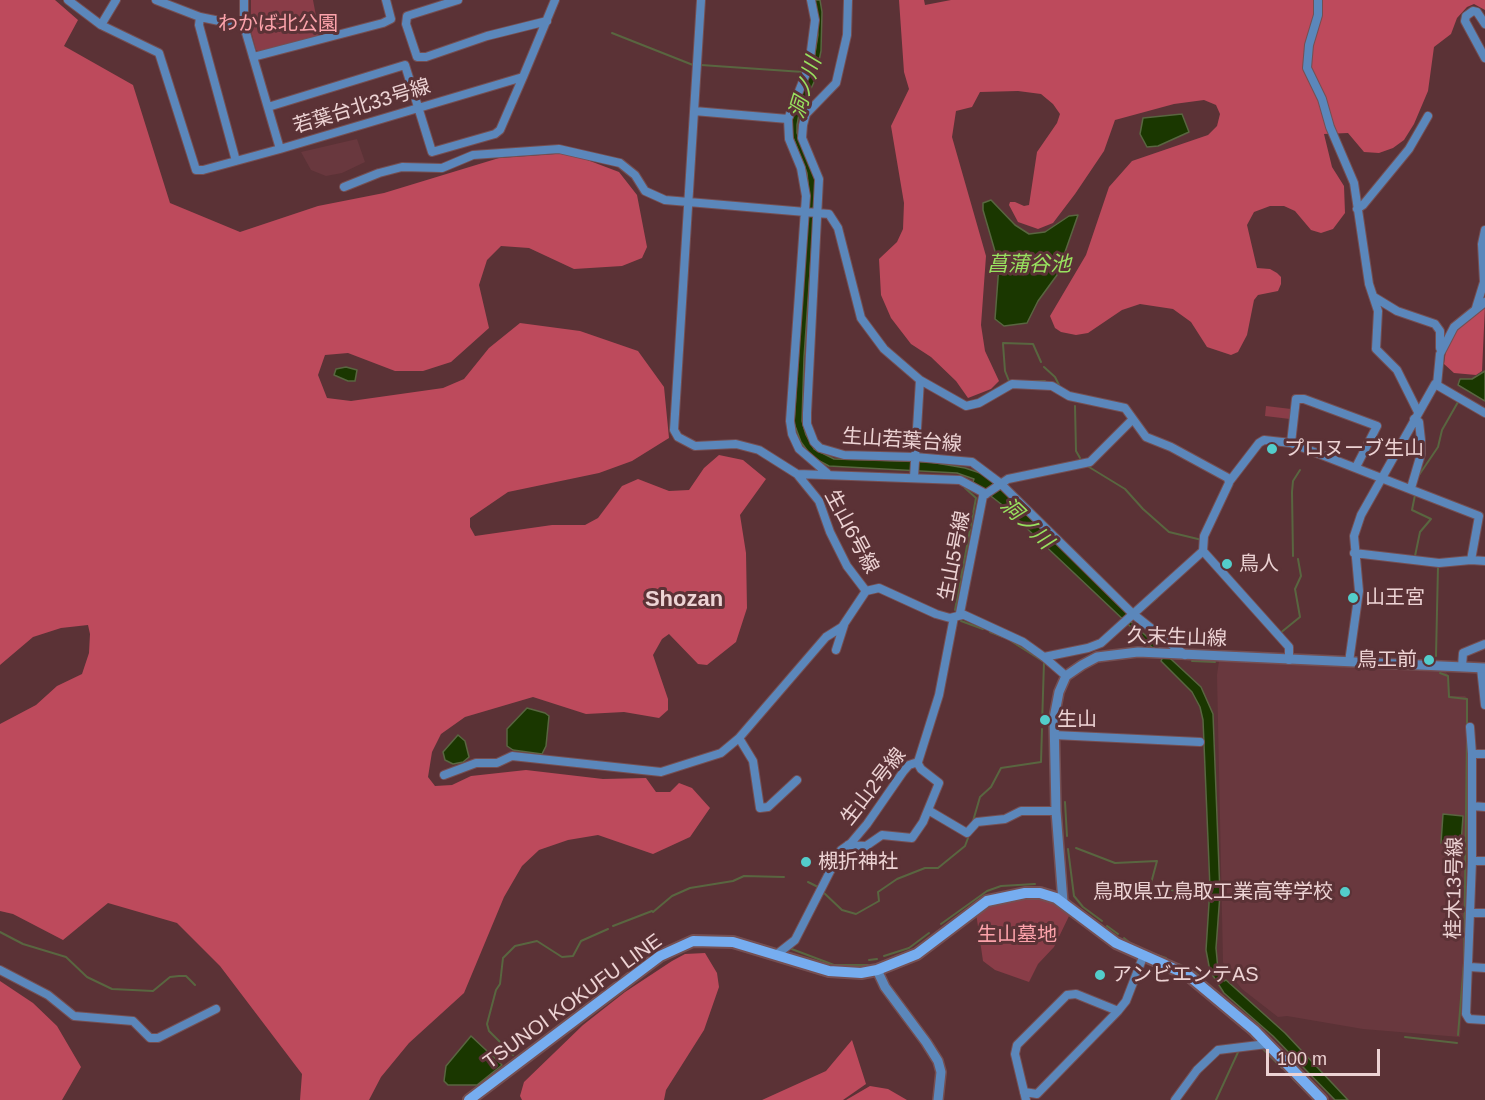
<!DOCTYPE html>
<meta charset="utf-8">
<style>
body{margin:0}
#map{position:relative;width:1485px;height:1100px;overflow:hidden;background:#5b3236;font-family:Helvetica,sans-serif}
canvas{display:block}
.scale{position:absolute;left:1266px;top:1049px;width:114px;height:27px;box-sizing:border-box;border:3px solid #edd3d4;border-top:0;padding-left:8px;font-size:18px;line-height:21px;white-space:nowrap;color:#edd3d4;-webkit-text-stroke:4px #5b3236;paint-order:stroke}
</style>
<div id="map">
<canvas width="1485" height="1100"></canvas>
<div class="scale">100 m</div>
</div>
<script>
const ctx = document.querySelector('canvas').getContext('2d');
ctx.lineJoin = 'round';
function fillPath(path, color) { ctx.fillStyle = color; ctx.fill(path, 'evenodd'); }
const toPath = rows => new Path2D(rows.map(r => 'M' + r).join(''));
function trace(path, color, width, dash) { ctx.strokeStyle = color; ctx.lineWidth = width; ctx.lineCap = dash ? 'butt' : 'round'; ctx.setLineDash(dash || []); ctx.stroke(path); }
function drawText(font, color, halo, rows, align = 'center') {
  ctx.font = font + ' Helvetica,"Noto Sans JP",sans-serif'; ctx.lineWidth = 6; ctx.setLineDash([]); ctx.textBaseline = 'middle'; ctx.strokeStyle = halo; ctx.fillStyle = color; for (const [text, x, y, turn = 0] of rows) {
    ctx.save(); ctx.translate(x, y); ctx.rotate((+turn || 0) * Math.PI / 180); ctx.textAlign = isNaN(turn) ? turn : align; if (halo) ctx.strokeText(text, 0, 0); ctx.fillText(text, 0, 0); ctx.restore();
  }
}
const built = toPath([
 [357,139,365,162,342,173,326,176,311,170,301,152],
 [1219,661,1446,672,1448,675,1450,696,1465,696,1468,699,1466,961,1460,1037,1363,1029,1287,1016,1278,1017,1242,989,1227,971,1223,962,1217,675]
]);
const green = toPath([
 [251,0,313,0,320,37,260,52,256,50,251,31],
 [1266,406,1291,409,1290,419,1265,416],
 [1031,895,1053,901,1070,914,1054,947,1038,964,1029,982,995,970,983,961,976,913,999,901]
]);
const forest = toPath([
 [0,0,55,0,78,20,64,46,133,85,170,203,240,232,318,206,384,193,499,158,569,153,619,172,637,195,647,247,642,258,622,266,574,269,529,248,501,246,487,260,479,285,489,328,451,362,423,371,395,371,348,353,325,355,318,375,327,398,351,401,443,388,464,379,489,348,520,323,580,331,638,351,664,387,669,438,632,461,599,473,508,492,470,518,470,527,475,536,552,525,585,525,598,518,622,486,638,479,669,491,689,490,704,468,719,455,743,460,766,479,740,515,746,553,747,608,736,642,707,665,698,664,669,634,662,639,653,655,668,699,668,710,659,718,624,712,586,714,533,697,465,717,441,734,432,752,428,777,435,786,452,785,471,776,526,770,603,779,646,778,656,792,670,792,679,783,692,788,710,808,690,837,653,854,598,835,568,840,539,850,522,866,504,897,464,993,409,1043,381,1077,369,1100,300,1100,302,1074,220,966,177,923,108,903,63,940,13,914,0,911,0,724,36,705,57,686,82,674,89,653,90,634,88,625,61,628,33,637,0,665],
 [899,0,924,0,925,5,951,0,1485,0,1485,10,1474,4,1467,7,1457,18,1451,34,1434,47,1428,91,1414,124,1404,140,1393,148,1379,153,1364,152,1348,133,1324,134,1332,167,1344,186,1345,213,1333,229,1321,233,1311,230,1295,211,1284,206,1270,206,1254,212,1247,225,1257,268,1270,269,1277,273,1281,277,1281,284,1278,291,1258,295,1254,300,1247,335,1238,352,1231,355,1207,347,1191,322,1173,309,1140,304,1122,310,1088,333,1076,335,1061,332,1055,328,1050,316,1086,255,1109,187,1132,161,1208,135,1217,126,1220,114,1216,105,1204,100,1174,104,1115,120,1104,151,1075,194,1053,223,1038,229,1018,222,1009,205,1010,202,1015,202,1024,206,1029,205,1037,152,1057,123,1060,114,1053,104,1041,94,1018,91,980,92,972,107,956,111,952,137,986,256,981,325,985,351,999,381,991,389,968,398,956,381,931,357,911,344,891,318,881,295,879,259,897,242,903,229,904,203,891,126,909,89,904,72],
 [1485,306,1482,371,1476,375,1454,373,1444,364,1447,343,1457,324],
 [705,953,717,973,719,987,704,1030,666,1090,664,1100,522,1100,520,1096,524,1082,583,1025,625,992,672,961,685,954],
 [0,981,33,1003,57,1026,81,1067,62,1100,0,1100],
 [852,1040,866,1084,843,1100,762,1100,826,1071],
 [870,1086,888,1089,907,1100,846,1100]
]);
const water = toPath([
 [814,0,820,0,822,12,821,51,815,80,799,114,797,125,797,133,815,176,816,187,804,357,802,421,806,435,814,449,834,459,930,462,965,468,986,475,1129,615,1130,621,1201,687,1213,714,1220,894,1216,948,1218,970,1224,981,1226,980,1285,1033,1348,1100,1335,1100,1273,1036,1224,993,1210,971,1206,950,1210,888,1203,720,1200,707,1192,692,1161,661,1162,659,1148,643,1001,504,973,482,974,479,957,473,829,466,812,457,801,442,794,423,809,194,807,173,792,135,790,121,813,65,818,35,814,0],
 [1182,114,1189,132,1158,146,1147,147,1140,134,1143,118,1182,114],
 [991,200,1015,225,1029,234,1045,232,1069,216,1078,215,1057,275,1038,301,1027,323,1004,326,995,319,999,265,983,210,983,203,991,200],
 [346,367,357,370,355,381,348,381,334,375,336,369,346,367],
 [1485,371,1485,401,1458,385,1460,379,1472,379,1485,371],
 [527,708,545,713,549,716,546,746,542,754,513,750,507,746,507,729,527,708],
 [458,735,465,741,469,757,463,762,453,764,445,760,443,752,458,735],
 [1443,814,1463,816,1461,844,1441,843,1443,814],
 [471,1036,502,1065,477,1085,448,1085,444,1081,446,1066,471,1036]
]);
const stream = toPath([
 [612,33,693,65],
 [701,65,803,72],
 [1003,343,1033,344,1041,362],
 [1003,344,1005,371,1009,381,1045,381],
 [1044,367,1055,377,1059,385],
 [1075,406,1076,451,1080,458],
 [1089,467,1125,489,1143,509,1169,532,1202,540],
 [1417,478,1438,447,1442,430,1458,402],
 [1293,556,1292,492,1293,481,1300,470],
 [1415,556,1420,532,1431,519,1412,510,1415,495],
 [955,610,976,498,965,488],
 [1143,610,1157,598],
 [961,621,983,629],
 [990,632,1003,637],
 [1279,634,1300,617,1295,589,1301,576,1298,559],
 [1011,641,1044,662,1042,725],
 [1436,656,1438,566],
 [1192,661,1215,662],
 [1440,673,1448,676,1449,697,1467,699,1467,728],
 [1065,802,1067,836],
 [973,821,980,797,991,787,1001,768,1041,762,1042,729],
 [1076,848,1115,863,1157,861,1150,887,1185,892,1203,902],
 [1068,849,1074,896,1083,907,1102,921],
 [808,882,818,887],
 [823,892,842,910,856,914,879,901,878,892,897,879,925,868,938,868,965,846,968,838],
 [653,912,672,896,690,888,733,881,744,876,784,877],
 [941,924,987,891,1001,886,1035,884],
 [613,926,652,911],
 [1107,926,1118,934],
 [0,932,23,944,66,957,87,977,112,989,153,991,170,977,179,976,186,976,195,985],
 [1124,938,1134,946],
 [789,948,834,965,868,965],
 [1151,953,1166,958],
 [884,956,909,948,929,933],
 [869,960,877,959],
 [1178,964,1185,967],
 [1195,972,1203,979,1205,973],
 [1458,1035,1464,962,1467,736],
 [1405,1037,1457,1043],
 [1262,1048,1282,1068],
 [513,1055,489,1031,487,1024,496,990,500,984,503,958,515,946,537,941,562,957,573,956,581,941,608,929],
 [1293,1079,1311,1096],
 [1216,1100,1239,1050]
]);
const minor = toPath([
 [68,0,101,25,159,53,196,170,203,170,280,149],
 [156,0,200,17,244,26],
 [244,0,244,26,280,149,523,77,555,0],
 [458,0,407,16,406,24,417,57,426,57,487,36,547,21],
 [701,0,674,430,678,437,695,446,736,444,759,450,797,474],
 [811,0,815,20,809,66,788,119,789,139,801,168,806,196,790,421,792,434,799,449,827,473],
 [848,0,847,35,836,83,806,114,803,125,802,138,819,179,807,413,807,424,814,442,820,448,844,455,915,457,972,462,1000,483,1133,614,1185,655],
 [1318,0,1318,15,1309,45,1307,68,1322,99,1330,127,1354,183,1369,284,1378,311,1376,349,1397,370,1418,412],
 [200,17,199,25,236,161],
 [1485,24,1477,12,1473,11,1466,16,1465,21,1485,58],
 [101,25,116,0],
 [253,57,383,23,391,19,386,0],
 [268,107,405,65,432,152,495,134,500,130,523,77],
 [694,111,788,119],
 [344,187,379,173,402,167,442,168,473,155,559,149,620,163,635,175,645,191,665,200,829,214,838,228,861,318,884,349,920,380],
 [1357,209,1363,205,1409,149,1428,116],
 [1374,297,1397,311,1435,324,1440,331,1440,348],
 [1476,308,1484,282,1482,244,1485,230],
 [1437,385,1440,354,1454,327,1485,302],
 [1133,419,1090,462,1008,479,983,496,960,613,1023,642,1044,657,1088,648,1101,643,1203,551],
 [1291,443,1296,399,1304,399,1377,426,1356,467],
 [914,477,920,380,966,406,979,403,1012,384,1052,386,1069,396,1125,408,1146,437,1171,447,1228,478,1229,483,1204,536,1203,551,1289,647,1289,660],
 [1229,482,1259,443,1264,440,1291,443,1479,516,1471,560,1485,561],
 [1411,488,1421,454,1421,440,1419,422,1414,419],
 [1354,553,1439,563,1471,560],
 [962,615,950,618,936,614,879,588,866,591,847,566,830,532,819,501,797,474,960,480,986,494],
 [836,650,844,625],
 [1044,657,1066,676],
 [1349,662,1359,591,1354,536,1361,515,1435,384,1485,413],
 [1462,667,1463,653,1485,644],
 [1481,668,1485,705],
 [1470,727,1472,754],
 [1054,735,1200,742],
 [739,738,753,761,760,808,768,807,797,780],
 [1485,754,1472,754,1472,861,1466,1014,1469,1019,1485,1020],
 [444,775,476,763,497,763,512,756,661,772,721,753,739,738,826,637,842,627,866,591],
 [1472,806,1485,807],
 [928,810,967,833,977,822,1005,819,1021,811,1056,811],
 [848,845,866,846,882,835,912,838,923,822,939,783,921,769,917,762],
 [1472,861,1485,861],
 [1471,913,1485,913],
 [776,955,795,940,841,850,851,843,867,824,903,772,909,765,918,762,939,695,954,617],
 [1470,967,1485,968],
 [0,970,48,995,74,1016,133,1021,150,1038,158,1038,216,1009],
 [1024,1092,1037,1094,1118,1011],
 [1026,1100,1015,1054,1017,1045,1067,995,1076,994,1118,1011,1126,1001,1143,957],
 [1175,1100,1197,1070,1218,1050,1267,1044]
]);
const tertiary = toPath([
 [1063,902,1056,811,1054,718,1059,692,1066,676,1082,665,1097,657,1138,652,1485,668],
 [877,970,885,987,926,1042,938,1061,941,1072,938,1100]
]);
const secondary = toPath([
 [469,1100,660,956,693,941,733,942,829,971,861,973,877,970,917,954,987,901,1025,893,1040,893,1056,898,1116,943,1188,975,1254,1030,1322,1100]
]);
const markers = [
 [1272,449,6,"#53cdcb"],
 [1227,564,6,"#53cdcb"],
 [1353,598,6,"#53cdcb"],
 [1429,660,6,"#53cdcb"],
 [1045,720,6,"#53cdcb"],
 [806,862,6,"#53cdcb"],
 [1345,892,6,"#53cdcb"],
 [1100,975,6,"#53cdcb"]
];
const parkNames = [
 ["わかば北公園",278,24],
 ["生山墓地",1017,935]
];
const streetNames = [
 ["若葉台北33号線",362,107,-17],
 ["生山若葉台線",902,441,4],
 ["生山6号線",851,532,62],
 ["生山5号線",955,556,-79],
 ["久末生山線",1177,638,2],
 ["生山2号線",874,787,-52],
 ["桂木13号線",1455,888,-89],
 ["TSUNOI KOKUFU LINE",573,1002,-36]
];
const poiNames = [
 ["プロヌーブ生山",1284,449],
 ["鳥人",1239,564],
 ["山王宮",1365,598],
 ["鳥工前",1417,660,"right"],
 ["生山",1057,720],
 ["槻折神社",818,862],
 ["鳥取県立鳥取工業高等学校",1333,892,"right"],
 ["アンビエンテAS",1112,975]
];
const waterNames = [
 ["洞ノ川",806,88,-73],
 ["菖蒲谷池",1029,265],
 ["洞ノ川",1026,524,44]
];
const quarterNames = [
 ["Shozan",684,600]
];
fillPath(built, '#69383e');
fillPath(green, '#8a3d48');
fillPath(forest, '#bd4a5c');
fillPath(water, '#1a3700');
trace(water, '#596640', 1.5);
trace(stream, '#596640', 2);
trace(minor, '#754f52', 10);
trace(tertiary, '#754f52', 12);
trace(secondary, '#754f52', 14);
trace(minor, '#5b87bb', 8);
trace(tertiary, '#5b87bb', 9);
trace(secondary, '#76adf0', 10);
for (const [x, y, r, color] of markers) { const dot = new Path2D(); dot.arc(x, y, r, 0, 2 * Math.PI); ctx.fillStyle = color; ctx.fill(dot); trace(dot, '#5b3236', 2); }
drawText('20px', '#fba2aa', '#5b3236', parkNames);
drawText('20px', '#edd3d4', '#5b3236', streetNames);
drawText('20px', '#edd3d4', '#5b3236', poiNames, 'left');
drawText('italic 21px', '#98e15f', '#5b3236', waterNames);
drawText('bold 22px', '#edd3d4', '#5b3236', quarterNames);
</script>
